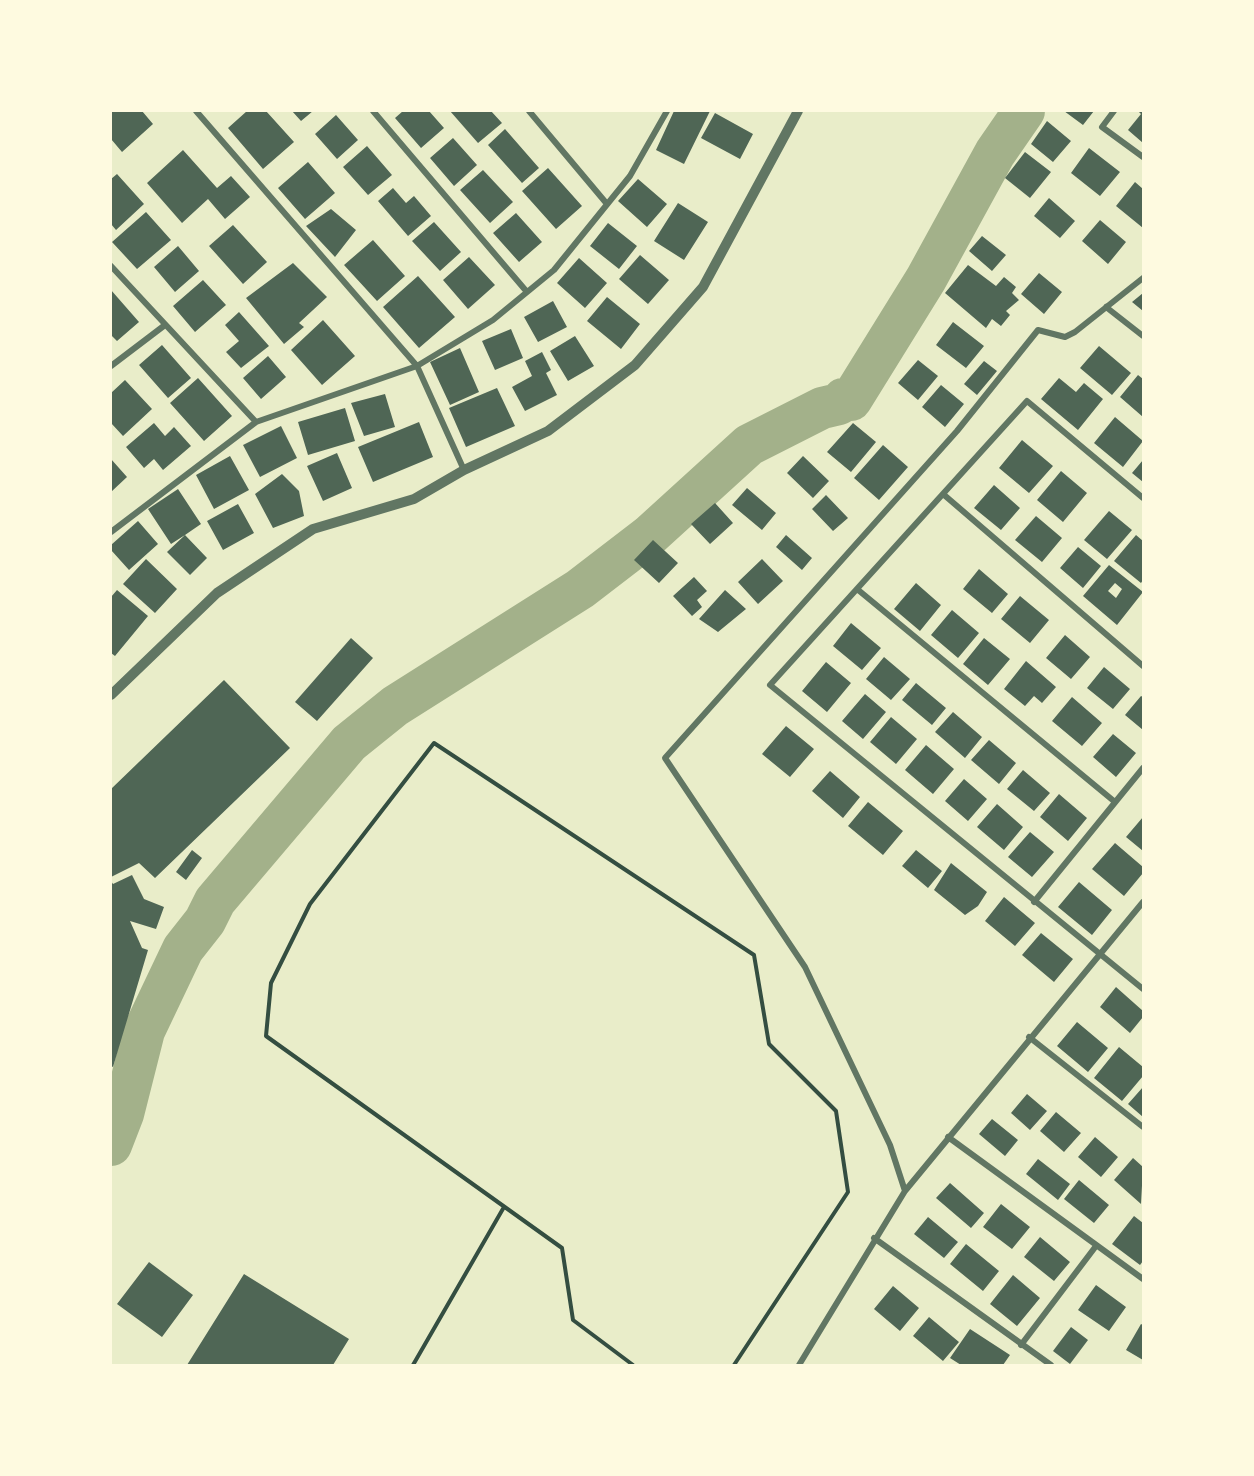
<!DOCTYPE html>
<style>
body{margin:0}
#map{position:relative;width:1254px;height:1476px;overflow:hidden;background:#e9edc9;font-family:"Exo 2",sans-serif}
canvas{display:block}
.frame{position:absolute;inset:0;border:112px solid #fefae0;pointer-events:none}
</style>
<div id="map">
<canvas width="1254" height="1476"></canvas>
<div class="frame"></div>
</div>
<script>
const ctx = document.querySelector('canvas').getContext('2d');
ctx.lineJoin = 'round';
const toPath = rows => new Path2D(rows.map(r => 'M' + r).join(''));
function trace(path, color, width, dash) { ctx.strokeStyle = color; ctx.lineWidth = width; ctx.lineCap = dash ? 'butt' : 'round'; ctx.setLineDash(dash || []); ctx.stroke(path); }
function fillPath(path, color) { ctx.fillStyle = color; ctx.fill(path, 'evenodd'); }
const river = toPath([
 [111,1145,123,1114,144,1031,183,949,205,921,215,901,349,743,395,706,580,589,649,536,749,445,822,408,839,404,843,399,851,400,926,279,995,153,1024,111]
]);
const building = toPath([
 [111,111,142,111,153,124,122,152,111,139],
 [247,111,266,111,294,142,263,169,228,128],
 [292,111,313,111,301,121],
 [403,111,429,111,444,128,421,148,395,118],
 [450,111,491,111,502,123,478,143],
 [674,111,710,111,684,164,656,150],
 [1064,111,1094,111,1083,125],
 [1138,111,1143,111,1143,143,1128,130,1141,114],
 [715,113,753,134,740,159,701,138],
 [336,115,358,140,337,159,315,134],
 [1047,121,1071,141,1053,162,1031,144],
 [505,129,539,168,522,183,488,145],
 [453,138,477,165,454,186,430,158],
 [367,146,392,175,368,195,343,167],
 [1089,148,1120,172,1100,196,1071,173],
 [183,150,217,188,231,176,250,197,225,219,208,199,182,223,147,183],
 [1025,152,1051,172,1030,198,1005,178],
 [308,162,335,193,305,219,278,188],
 [548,168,582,206,556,229,522,191],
 [483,170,513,202,490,223,460,190],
 [117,174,144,204,116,230,111,224,111,179],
 [638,179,667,204,647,227,618,201],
 [1135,182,1143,189,1143,228,1116,206],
 [393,188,406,203,414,196,431,216,408,236,378,201],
 [1049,198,1075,221,1060,238,1034,216],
 [678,203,708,222,684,260,654,241],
 [331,209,356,230,335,257,306,226],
 [146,212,171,240,137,269,112,242],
 [516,213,542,242,519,262,493,233],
 [1100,220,1126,242,1108,264,1082,241],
 [434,222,461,252,440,271,412,241],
 [608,223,637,246,619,269,590,246],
 [233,225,267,262,243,284,209,246],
 [982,236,1006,255,992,271,969,251],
 [373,240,405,276,377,301,344,265],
 [178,246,199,271,175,292,154,267],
 [640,255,669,280,648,304,619,279],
 [469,257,495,285,468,309,443,280],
 [579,258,607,283,585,308,557,283],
 [293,263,327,297,299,323,304,327,284,344,246,298],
 [968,265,996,286,1004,277,1016,287,1012,293,1019,300,1006,311,1010,315,1001,326,992,319,986,328,945,293],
 [1039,273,1062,292,1044,314,1021,294],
 [418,276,455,317,419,348,383,307],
 [203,280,226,305,195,332,173,306],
 [111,290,139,322,117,341,111,335],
 [1143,293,1143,311,1132,302],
 [607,297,640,324,621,349,587,321],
 [553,301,567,327,538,342,524,317],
 [239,312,269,346,241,368,226,352,239,341,225,325],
 [323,320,355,356,322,385,291,350],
 [953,322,984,346,966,368,936,345],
 [511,329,523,358,495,370,482,341],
 [575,336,594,366,568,381,550,351],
 [162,345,191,378,168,398,139,365],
 [1099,346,1131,373,1112,395,1080,368],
 [460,348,479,392,450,405,430,362],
 [542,352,551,370,546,373,557,395,525,411,512,387,532,376,525,361],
 [268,356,286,377,261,399,243,378],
 [918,360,938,376,918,400,898,383],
 [984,361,997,371,977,395,964,384],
 [1138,375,1143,379,1143,417,1120,397],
 [198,378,232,416,204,441,170,403],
 [1059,378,1076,392,1084,383,1103,399,1078,430,1041,399],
 [125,380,152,409,123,436,111,423,111,393],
 [941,385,964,404,945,427,922,407],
 [497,388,515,426,466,447,449,408],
 [385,394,395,427,364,436,351,403],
 [345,408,355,441,308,455,298,422],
 [1115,417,1143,441,1123,467,1094,443],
 [419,422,433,457,373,482,358,447],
 [154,423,165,436,174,427,191,446,163,470,154,459,144,468,126,447],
 [853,423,876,442,851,472,827,452],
 [281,426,297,458,260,477,243,445],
 [1022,440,1053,466,1029,493,999,468],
 [883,445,908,467,879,500,854,478],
 [337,453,352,488,323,501,307,466],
 [230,456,249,490,214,509,196,475],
 [803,456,829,481,813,498,787,473],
 [111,459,127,477,111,492],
 [1143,460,1143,482,1132,473],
 [1061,471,1087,493,1063,522,1037,500],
 [282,474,299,491,304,516,273,528,255,494],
 [994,485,1020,508,1001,530,974,508],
 [747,488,776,513,762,530,732,505],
 [178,489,201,524,185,535,207,558,190,575,167,552,185,535,171,544,148,509],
 [826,495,848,518,833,531,812,509],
 [715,503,733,523,710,544,691,524],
 [238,504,254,533,223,550,207,521],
 [1109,511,1132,530,1107,559,1084,540],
 [1036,516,1062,538,1042,562,1015,540],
 [138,521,158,544,129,570,111,550,111,545],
 [786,535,812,558,802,570,776,547],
 [1136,535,1143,541,1143,580,1141,583,1114,561],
 [653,540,678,563,659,583,634,560],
 [1078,547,1101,566,1083,588,1060,568],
 [146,559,177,589,155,613,123,584],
 [762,559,783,581,758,604,738,582],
 [1109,565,1143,592,1117,625,1083,596],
 [1115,583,1122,589,1116,598,1108,591],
 [979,569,1008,594,992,613,963,589],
 [694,577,707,591,697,600,702,607,692,616,673,596],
 [916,583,941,605,920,631,894,609],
 [117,590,148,616,115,656,111,653,111,597],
 [725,590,746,609,718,632,699,619],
 [1020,596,1049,620,1030,643,1001,619],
 [952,610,979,633,958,658,931,635],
 [851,623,881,648,862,670,833,646],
 [1065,635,1090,657,1071,679,1046,658],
 [351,638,373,658,317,721,295,702],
 [984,638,1010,659,988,685,963,664],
 [884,657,910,679,891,700,866,679],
 [1026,661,1056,687,1042,703,1034,696,1025,706,1004,689],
 [826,662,851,683,827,712,802,691],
 [1104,667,1130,689,1113,709,1087,688],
 [224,680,290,748,155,878,139,863,111,877,111,789],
 [916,683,946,708,932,725,902,700],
 [865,694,886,712,863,739,842,721],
 [1141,696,1143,697,1143,730,1125,715],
 [1072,697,1102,723,1082,746,1052,721],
 [953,712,982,737,965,758,935,732],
 [891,717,917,739,896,764,870,742],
 [786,726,814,749,790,777,762,754],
 [1113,734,1136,753,1116,777,1093,757],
 [989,740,1016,763,999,784,971,760],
 [926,745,954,769,933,794,905,770],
 [1023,770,1050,793,1034,811,1007,789],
 [830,771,860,797,843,818,812,791],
 [964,779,987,799,968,821,945,801],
 [1059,794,1087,818,1068,841,1040,817],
 [868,802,903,831,883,855,848,826],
 [997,804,1023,827,1004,850,977,827],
 [1143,817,1143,851,1126,837],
 [1030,832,1054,852,1032,877,1008,857],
 [1115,843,1143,867,1143,873,1124,896,1092,869],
 [192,850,202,858,186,880,176,872],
 [916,850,942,871,928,888,902,866],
 [951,863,987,892,978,906,965,915,934,890],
 [132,875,144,899,164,907,156,929,130,921,142,948,148,950,113,1067,111,1066,111,881,113,884],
 [1079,882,1112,910,1092,935,1058,907],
 [1004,897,1035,923,1015,946,985,921],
 [1041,933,1073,959,1054,982,1022,955],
 [1116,987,1143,1011,1143,1017,1130,1033,1100,1007],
 [1077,1022,1108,1048,1088,1072,1057,1046],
 [1119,1047,1143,1067,1143,1076,1122,1101,1094,1078],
 [1143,1087,1143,1117,1128,1104],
 [1027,1094,1047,1111,1030,1130,1011,1113],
 [1056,1112,1081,1133,1064,1152,1040,1131],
 [992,1119,1018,1140,1005,1156,979,1134],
 [1095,1137,1118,1157,1101,1177,1078,1157],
 [1133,1158,1143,1167,1141,1204,1114,1180],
 [1038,1159,1070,1184,1058,1200,1026,1174],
 [1079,1180,1109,1205,1094,1223,1064,1199],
 [950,1183,984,1213,971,1228,936,1198],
 [1001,1204,1030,1227,1012,1249,983,1227],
 [1134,1216,1143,1223,1143,1261,1140,1265,1112,1244],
 [928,1217,958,1242,944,1258,914,1234],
 [1040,1237,1070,1262,1054,1281,1024,1257],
 [966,1244,999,1271,983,1291,950,1264],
 [149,1262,193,1295,162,1337,117,1304],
 [244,1274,349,1339,333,1365,187,1365],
 [1013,1275,1040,1298,1017,1326,990,1304],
 [1096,1285,1126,1307,1109,1331,1078,1310],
 [893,1286,919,1308,900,1331,874,1309],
 [929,1317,959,1342,943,1361,913,1336],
 [1141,1324,1143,1325,1143,1360,1126,1350],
 [1071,1327,1088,1340,1070,1364,1053,1351],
 [970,1329,1010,1355,1003,1365,961,1365,950,1358]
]);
const path = toPath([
 [413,1365,504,1207],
 [633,1365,573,1320,562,1248,266,1036,271,983,310,904,434,743,754,955,769,1044,836,1111,848,1192,734,1365]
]);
const minor = toPath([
 [196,111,417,366,464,470],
 [373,111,527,292],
 [529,111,607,204],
 [1114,111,1102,127,1143,157],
 [111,266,256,422,417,366,493,320,554,270,630,176,667,111],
 [1106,307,1143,336],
 [111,366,165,325],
 [943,494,1143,666],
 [1143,498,1027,401,770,685,1143,989],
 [111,532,256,422],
 [857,589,1115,802],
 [1034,902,1143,768],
 [1029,1037,1143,1127],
 [948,1137,1143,1279],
 [905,1191,1143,902],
 [874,1238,1051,1365],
 [1021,1345,1096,1246],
 [799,1365,905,1191,890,1145,805,967,665,758,957,431,1038,330,1065,337,1075,332,1143,278]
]);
const tertiary = toPath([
 [111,695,217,593,313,529,414,499,464,470,548,431,635,365,703,287,798,111]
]);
trace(river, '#a3b18a', 42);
fillPath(building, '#4f6655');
trace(path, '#344e41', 4);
trace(minor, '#617663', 6);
trace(tertiary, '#617663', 10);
</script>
